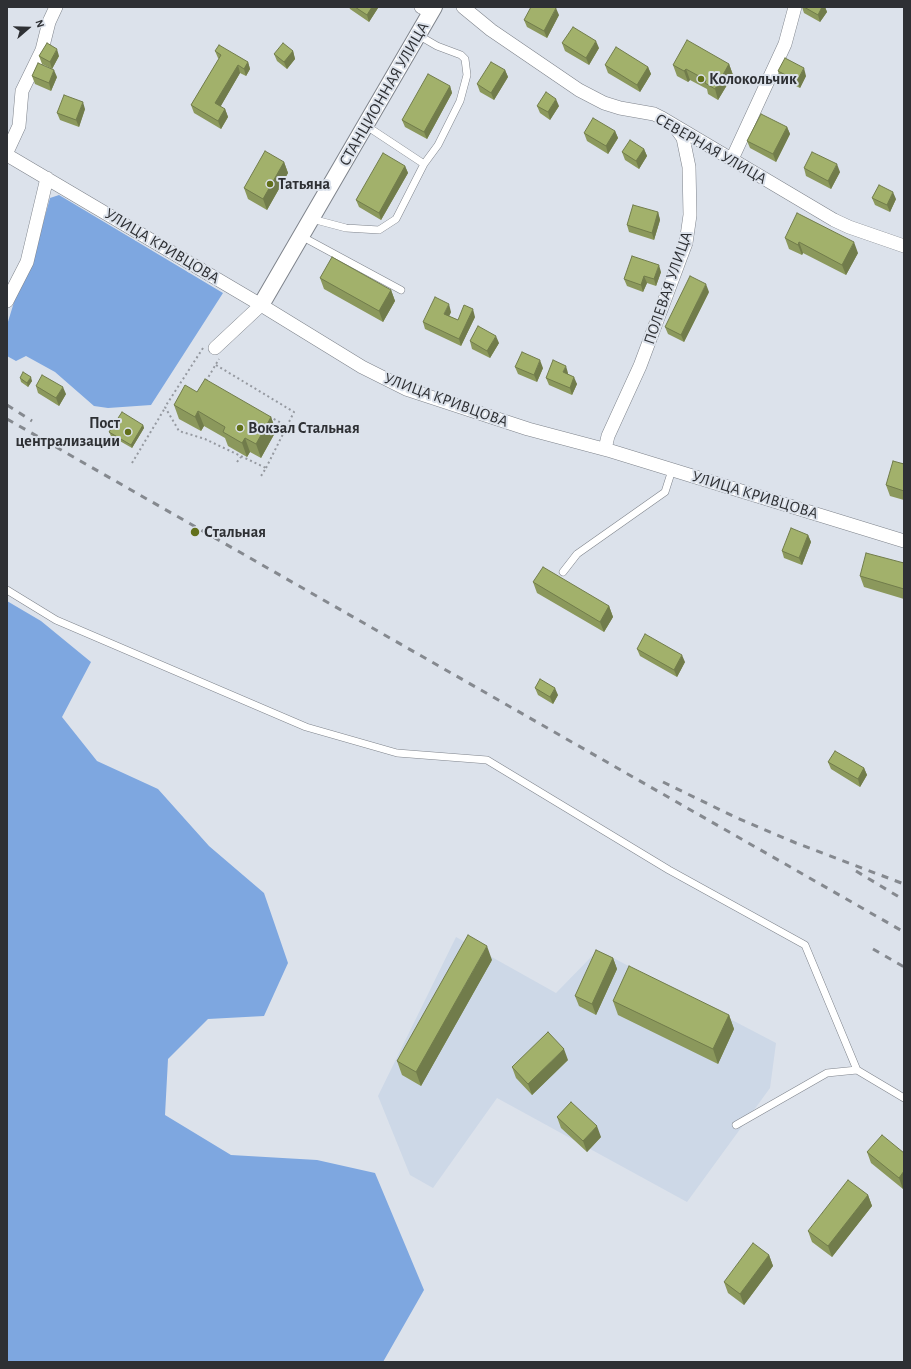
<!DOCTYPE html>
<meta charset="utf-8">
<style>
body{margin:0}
#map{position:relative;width:911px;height:1369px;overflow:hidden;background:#dce2eb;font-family:"Alegreya Sans",sans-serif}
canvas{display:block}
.frame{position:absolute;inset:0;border:8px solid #2e3034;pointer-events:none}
.north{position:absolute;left:8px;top:8px;width:40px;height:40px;-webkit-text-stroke:3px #dce2eb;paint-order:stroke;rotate:70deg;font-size:11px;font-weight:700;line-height:16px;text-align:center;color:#2e3034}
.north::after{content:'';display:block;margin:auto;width:14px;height:18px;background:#2e3034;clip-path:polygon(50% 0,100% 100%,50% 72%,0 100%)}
</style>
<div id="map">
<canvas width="911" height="1369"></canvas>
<div class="frame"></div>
<div class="north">N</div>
</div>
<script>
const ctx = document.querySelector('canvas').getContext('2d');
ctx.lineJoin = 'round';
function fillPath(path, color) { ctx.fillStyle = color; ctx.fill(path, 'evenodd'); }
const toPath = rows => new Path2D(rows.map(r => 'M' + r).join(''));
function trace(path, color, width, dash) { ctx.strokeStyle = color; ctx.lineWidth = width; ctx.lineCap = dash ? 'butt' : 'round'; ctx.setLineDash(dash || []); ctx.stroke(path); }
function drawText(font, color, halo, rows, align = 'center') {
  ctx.font = font + ' "Alegreya Sans",sans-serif'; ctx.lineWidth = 4; ctx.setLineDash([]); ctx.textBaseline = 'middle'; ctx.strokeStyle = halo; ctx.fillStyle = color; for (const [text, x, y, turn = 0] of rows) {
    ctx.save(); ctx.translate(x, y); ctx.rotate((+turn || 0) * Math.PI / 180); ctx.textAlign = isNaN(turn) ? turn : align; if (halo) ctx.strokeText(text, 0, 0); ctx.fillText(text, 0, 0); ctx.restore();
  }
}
const built = toPath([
 [456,937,556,993,598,950,776,1043,770,1088,687,1202,497,1098,433,1188,410,1175,378,1096]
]);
const forest = toPath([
 [59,195,223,293,151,405,108,408,94,406,55,372,26,356,16,361,7,356,7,325,18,289,33,259,50,198],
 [7,601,41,621,91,662,62,717,97,761,158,789,209,846,264,893,288,963,264,1016,208,1019,168,1059,165,1115,231,1155,317,1160,375,1173,424,1290,383,1362,7,1362]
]);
const path = toPath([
 [203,348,165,407,179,431,205,439,266,468,261,476],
 [216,365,294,412,287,426],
 [206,381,219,359],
 [237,462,241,457],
 [132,463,165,408],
 [266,468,287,426,270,417]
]);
const service = toPath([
 [365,125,424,164,438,145,460,101,467,75,465,59,461,55,437,46,418,35],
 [312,219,346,228,379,230,396,219,424,164],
 [301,236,401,290],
 [563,572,577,554,665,492,672,470],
 [7,590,56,620,306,727,397,753,487,760,669,870,805,945,857,1070],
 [736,1125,827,1073,857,1070,904,1098]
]);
const minor = toPath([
 [421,7,431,12],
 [463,7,491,30,579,90,604,103,620,108,654,114,662,118,834,220,849,227,904,246],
 [7,152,19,126,22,91,42,50,49,22,56,7],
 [7,155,261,305,362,367,406,389,528,429,611,451,904,541],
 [732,159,785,44,795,7],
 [7,301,27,262,47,178],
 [215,348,261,305],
 [605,449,608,436,640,366,686,243,690,215,689,167,683,138,675,127]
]);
const tertiary = toPath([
 [261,305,434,7]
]);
const rail = toPath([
 [7,405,32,421],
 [7,419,904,932],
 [663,782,735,817,796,843,904,884],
 [856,871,904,900],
 [873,949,904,967]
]);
const wall = toPath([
 [349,7,378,7,378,8,369,22,350,9],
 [802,7,825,7,827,12,820,22,804,13],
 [559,15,547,38,527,27,524,20],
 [562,43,599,48,589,65,565,51],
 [215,51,248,62,250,69,246,76,240,73,220,107,225,109,228,117,221,129,194,113,191,105,219,59,218,58],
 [293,51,295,59,287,69,277,61,274,54],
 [39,56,59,56,52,69,42,64],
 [729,64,733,75,718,100,708,94,707,89,690,80,688,82,677,76,673,65],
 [605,65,648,67,651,74,640,92,608,73],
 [505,70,508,77,494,100,480,92,477,84],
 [778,71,806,76,800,88,780,78],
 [32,76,57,77,51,91,35,84],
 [450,86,452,93,427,139,405,127,402,120],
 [537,106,559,106,550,120,540,113],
 [85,109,79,127,60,120,57,113],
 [787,127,790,134,776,162,750,148,747,141],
 [615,131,618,138,608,154,587,141,584,133],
 [644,149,647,156,639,169,625,160,622,152],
 [284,162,288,173,267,210,248,199,244,188],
 [405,166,408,173,381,220,359,207,356,200],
 [804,168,840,172,831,189,806,176],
 [872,198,896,199,890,212,875,205],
 [658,212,660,220,654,240,629,232,627,225],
 [785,238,858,253,846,275,803,253,802,255,789,249],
 [661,272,656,286,647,283,643,292,627,286,624,279],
 [320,278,391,290,395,301,383,322,324,289],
 [709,292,684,342,668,334,665,327],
 [451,312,449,316,458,320,475,317,461,346,425,329,423,322],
 [470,341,499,343,490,358,472,349],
 [515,367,543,368,537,382,518,374],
 [568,373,568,374,577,384,572,395,549,385,546,378],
 [20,378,32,381,28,387,21,382],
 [36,386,66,394,59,406,38,393],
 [197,392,271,417,276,431,261,458,250,452,247,457,228,446,225,438,204,426,201,431,179,419,174,405],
 [143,425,144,428,132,448,111,436,109,432],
 [904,464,904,500,890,496,886,485],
 [808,535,811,542,802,565,784,558,782,551],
 [904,563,904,599,864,587,860,576],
 [533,582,609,606,613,617,604,632,537,593],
 [637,649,685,662,677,677,640,656],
 [535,688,558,695,553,704,538,695],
 [828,762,864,768,867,775,860,787,831,769],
 [613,958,617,969,596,1015,579,1006,575,996],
 [492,960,421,1086,402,1075,397,1061],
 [613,1001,729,1015,734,1029,718,1064,618,1015],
 [568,1060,532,1095,516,1078,512,1067],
 [557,1117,601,1137,587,1152,561,1128],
 [867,1152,904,1153,904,1187,903,1189,871,1163],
 [868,1195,872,1206,832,1257,812,1242,808,1231],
 [769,1255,773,1266,744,1305,728,1293,724,1282]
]);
const shadedWall = toPath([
 [372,7,378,7,378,8,369,22,367,15],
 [822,7,825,7,827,12,820,22,818,15],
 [556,8,559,15,547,38,544,31],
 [596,41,599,48,589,65,586,58],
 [57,49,59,56,52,69,50,62],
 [293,51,295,59,287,69,284,62],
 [248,62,250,69,246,76,244,69],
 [729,64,733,75,718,100,715,89],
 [238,65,240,73,218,111,215,103],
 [648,67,651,74,640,92,637,85],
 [804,68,806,76,800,88,797,81],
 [686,69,690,80,688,82,684,71],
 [54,70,57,77,51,91,49,83],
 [505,70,508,77,494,100,491,93],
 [450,86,452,93,427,139,424,132],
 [556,99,559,106,550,120,548,112],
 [83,102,85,109,79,127,76,120],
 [225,109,228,117,221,129,218,121],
 [787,127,790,134,776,162,773,154],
 [615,131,618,138,608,154,606,146],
 [644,149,647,156,639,169,636,161],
 [284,162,288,173,267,210,263,199],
 [837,164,840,172,831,189,828,181],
 [405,166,408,173,381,220,379,213],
 [893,192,896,199,890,212,887,205],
 [658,212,660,220,654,240,652,233],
 [799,242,803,253,802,255,798,245],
 [854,242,858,253,846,275,842,265],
 [659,265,661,272,656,286,654,279],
 [644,276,647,283,643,292,641,285],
 [706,284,709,292,684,342,681,335],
 [391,290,395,301,383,322,379,311],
 [449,304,451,312,447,321,444,314],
 [473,309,475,317,461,346,459,339],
 [496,336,499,343,490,358,487,351],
 [540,360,543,368,537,382,534,375],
 [566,366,568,373,566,379,563,372],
 [31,377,32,381,28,387,27,383],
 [574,377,577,384,572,395,570,388],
 [63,387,66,394,59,406,56,398],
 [198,411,204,426,201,431,195,417],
 [271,417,276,431,261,458,256,444],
 [143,425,144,428,132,448,131,445],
 [245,438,250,452,247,457,242,443],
 [808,535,811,542,802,565,799,558],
 [609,606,613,617,604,632,600,622],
 [682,655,685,662,677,677,674,670],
 [555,688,558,695,553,704,550,697],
 [864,768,867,775,860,787,858,779],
 [487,946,492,960,421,1086,416,1072],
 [613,958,617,969,596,1015,592,1004],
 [729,1015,734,1029,718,1064,713,1049],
 [564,1049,568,1060,532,1095,528,1084],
 [597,1126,601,1137,587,1152,583,1141],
 [904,1171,904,1187,903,1189,899,1178],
 [868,1195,872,1206,832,1257,828,1246],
 [769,1255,773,1266,744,1305,740,1294]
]);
const building = toPath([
 [355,7,372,7,367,15,355,7],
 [531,7,555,7,556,8,544,31,524,20,531,7],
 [804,7,822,7,818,15,804,7],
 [573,27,596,41,586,58,562,43,573,27],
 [687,40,729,64,715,89,705,83,706,80,686,69,684,71,673,65,687,40],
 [47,43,57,49,50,62,39,56,47,43],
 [283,43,293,51,284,62,274,54,283,43],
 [219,45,248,62,244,69,238,65,215,103,225,109,218,121,191,105,221,55,215,51,219,45],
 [616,47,648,67,637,85,605,65,616,47],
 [785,58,804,68,797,81,778,71,785,58],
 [491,62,505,70,491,93,477,84,491,62],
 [38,63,54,70,49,83,32,76,38,63],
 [428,74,450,86,424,132,402,120,428,74],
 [546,92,556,99,548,112,537,106,546,92],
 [64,95,83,102,76,120,57,113,64,95],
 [761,114,787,127,773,154,747,141,761,114],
 [593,118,615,131,606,146,584,133,593,118],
 [630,140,644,149,636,161,622,152,630,140],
 [265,151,284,162,263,199,244,188,265,151],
 [812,152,837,164,828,181,804,168,812,152],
 [383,153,405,166,379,213,356,200,383,153],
 [879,185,893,192,887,205,872,198,879,185],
 [633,205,658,212,652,233,627,225,633,205],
 [797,213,854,242,842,265,799,242,798,245,785,238,797,213],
 [632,256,659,265,654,279,644,276,641,285,624,279,632,256],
 [332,257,391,290,379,311,320,278,332,257],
 [690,276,706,284,681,335,665,327,690,276],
 [435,297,449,304,444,314,458,320,464,305,473,309,459,339,423,322,435,297],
 [478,326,496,336,487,351,470,341,478,326],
 [522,352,540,360,534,375,515,367,522,352],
 [553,360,566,366,563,372,574,377,570,388,546,378,553,360],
 [23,372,31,377,27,383,20,378,23,372],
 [42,375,63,387,56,398,36,386,42,375],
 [205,379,271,417,256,444,245,438,242,443,223,432,225,427,198,411,195,417,174,405,185,385,197,392,205,379],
 [122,412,143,425,131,445,109,432,122,412],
 [893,461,904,464,904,491,886,485,893,461],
 [791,528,808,535,799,558,782,551,791,528],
 [866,553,904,563,904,589,860,576,866,553],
 [543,567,609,606,600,622,533,582,543,567],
 [645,634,682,655,674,670,637,649,645,634],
 [540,679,555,688,550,697,535,688,540,679],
 [835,751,864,768,858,779,828,762,835,751],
 [468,935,487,946,416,1072,397,1061,468,935],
 [596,950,613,958,592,1004,575,996,596,950],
 [629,966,729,1015,713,1049,613,1001,629,966],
 [548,1032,564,1049,528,1084,512,1067,548,1032],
 [571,1102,597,1126,583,1141,557,1117,571,1102],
 [882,1135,904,1153,904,1171,899,1178,867,1152,882,1135],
 [848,1180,868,1195,828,1246,808,1231,848,1180],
 [753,1243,769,1255,740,1294,724,1282,753,1243]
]);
const markers = [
 [701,79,4,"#62701b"],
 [270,184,4,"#62701b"],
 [240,428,4,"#62701b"],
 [128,432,4,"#62701b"],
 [195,532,5,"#62701b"]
];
const poiNames = [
 ["Колокольчик",709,79],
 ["Татьяна",278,184],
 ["Пост",120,423,"right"],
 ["централизации",120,441,"right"],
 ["Вокзал Стальная",248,428],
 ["Стальная",204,532]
];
const streetNames = [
 ["СТАНЦИОННАЯ УЛИЦА",384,94,-60],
 ["СЕВЕРНАЯ УЛИЦА",711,149,30],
 ["УЛИЦА КРИВЦОВА",162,246,31],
 ["ПОЛЕВАЯ УЛИЦА",668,288,-71],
 ["УЛИЦА КРИВЦОВА",446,400,20],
 ["УЛИЦА КРИВЦОВА",755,495,17]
];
fillPath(built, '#cdd8e7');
fillPath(forest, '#7ea7e0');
trace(service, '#7e838b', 8);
trace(minor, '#7e838b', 14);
trace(tertiary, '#7e838b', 18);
trace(path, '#9599a0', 2, [2, 3]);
trace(service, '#fff', 7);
trace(minor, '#fff', 13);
trace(tertiary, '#fff', 16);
trace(rail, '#85898f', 3, [7, 7]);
fillPath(wall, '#8b985c');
fillPath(shadedWall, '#717c4b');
fillPath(building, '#a2b16b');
trace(building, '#717c4b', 1);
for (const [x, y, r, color] of markers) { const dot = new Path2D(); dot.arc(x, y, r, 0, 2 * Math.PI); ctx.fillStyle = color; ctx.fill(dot); trace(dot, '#dce2eb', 1.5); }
drawText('bold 16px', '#2e3034', '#dce2eb', poiNames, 'left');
drawText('16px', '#2e3034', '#dce2eb', streetNames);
</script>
